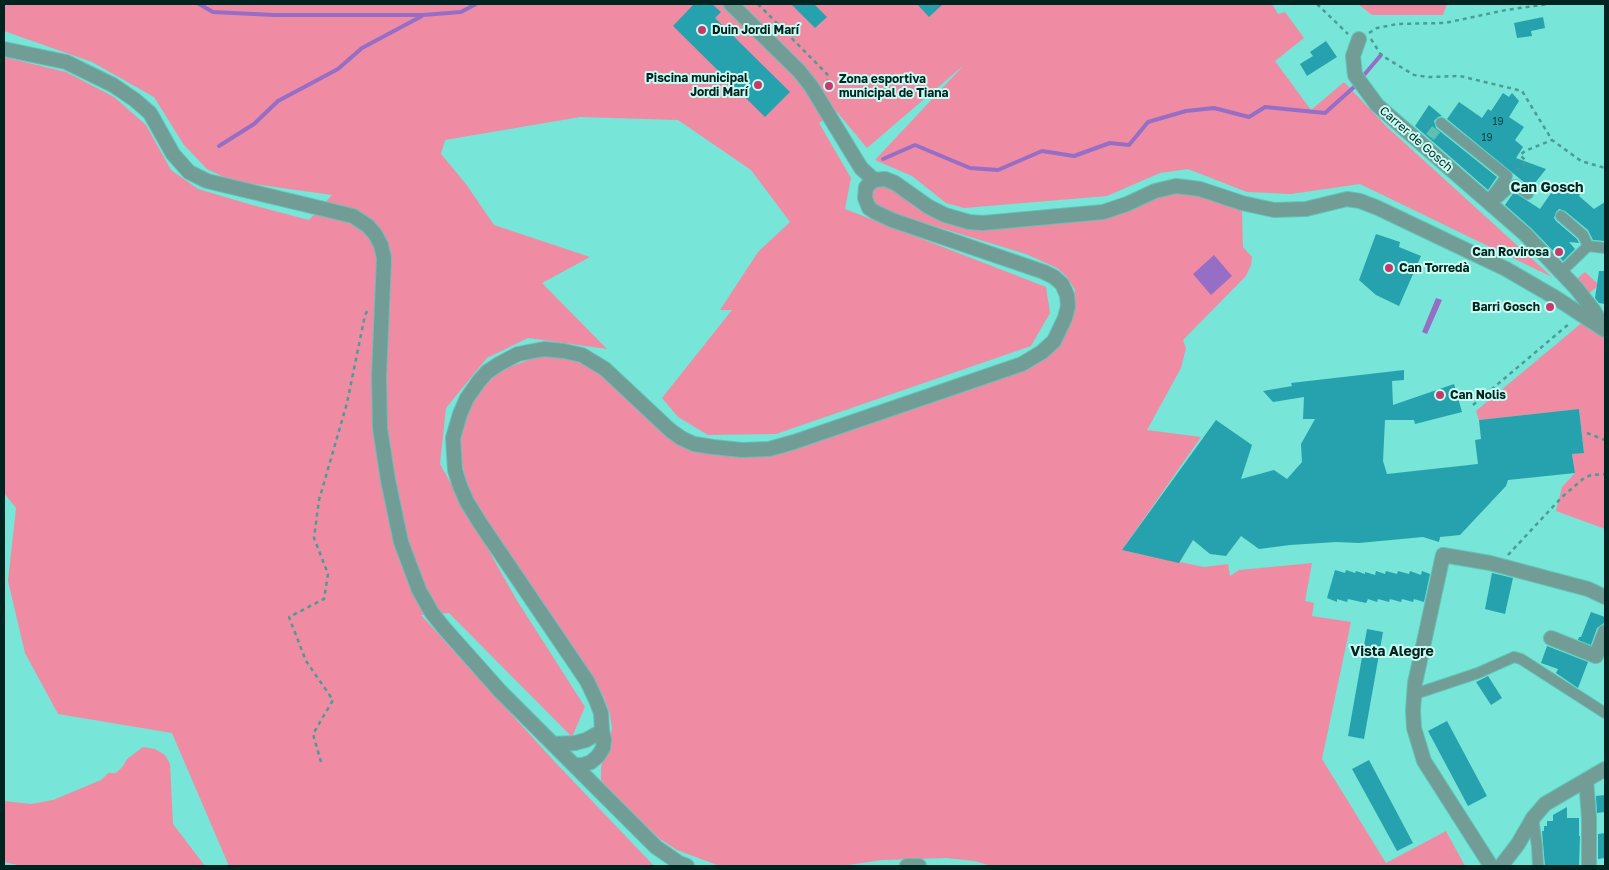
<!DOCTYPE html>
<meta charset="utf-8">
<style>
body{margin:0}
#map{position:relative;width:1609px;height:870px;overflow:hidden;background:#77e5d7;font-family:"Golos Text",sans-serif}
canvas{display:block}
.frame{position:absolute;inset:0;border:5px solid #002521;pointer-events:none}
</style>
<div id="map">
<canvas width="1609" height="870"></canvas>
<div class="frame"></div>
</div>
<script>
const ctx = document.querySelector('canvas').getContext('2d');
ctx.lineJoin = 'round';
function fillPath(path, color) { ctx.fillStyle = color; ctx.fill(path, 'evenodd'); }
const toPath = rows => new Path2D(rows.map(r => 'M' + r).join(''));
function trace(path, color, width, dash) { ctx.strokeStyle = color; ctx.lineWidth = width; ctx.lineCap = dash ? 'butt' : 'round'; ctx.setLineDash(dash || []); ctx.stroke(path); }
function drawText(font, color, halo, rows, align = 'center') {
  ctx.font = font + ' "Golos Text",sans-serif'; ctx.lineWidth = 4; ctx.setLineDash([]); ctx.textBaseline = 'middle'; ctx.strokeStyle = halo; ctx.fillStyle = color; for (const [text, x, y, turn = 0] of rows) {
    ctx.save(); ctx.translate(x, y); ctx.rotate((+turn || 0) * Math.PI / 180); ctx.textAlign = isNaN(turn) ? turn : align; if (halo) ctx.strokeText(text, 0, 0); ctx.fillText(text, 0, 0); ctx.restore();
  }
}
const green = toPath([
 [4,4,1272,4,1278,14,1285,12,1304,38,1275,61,1311,110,1344,82,1387,127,1552,277,1360,184,1291,194,1247,192,1188,169,1160,173,1107,196,964,208,946,203,912,176,875,160,964,65,867,148,837,112,819,123,851,178,845,209,1046,287,1050,313,1031,346,776,434,708,435,678,417,662,398,732,310,720,310,758,252,790,222,751,170,678,120,580,117,445,140,441,154,466,184,494,225,590,257,542,283,607,349,528,338,487,358,446,408,440,464,516,599,585,707,572,737,449,613,421,615,554,761,654,866,229,866,172,733,58,714,25,653,8,581,16,508,4,493,4,57,66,72,114,97,146,125,171,170,198,189,252,205,309,220,332,195,232,181,207,169,184,145,154,97,92,62,4,31],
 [1358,4,1447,4,1443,15,1372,15],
 [876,186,886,186,935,215,1003,226,1169,192,1207,196,1244,210,1242,210,1243,247,1252,257,1251,265,1246,276,1183,340,1186,348,1181,368,1147,430,1201,437,1122,550,1204,567,1228,564,1230,576,1239,570,1312,563,1305,601,1314,603,1312,616,1351,622,1322,759,1386,863,1446,831,1465,866,992,866,974,861,947,858,882,860,841,866,720,866,677,850,660,839,608,789,601,780,601,767,612,729,610,714,603,695,578,656,480,511,471,493,464,475,460,447,463,423,473,399,482,387,497,374,512,366,531,359,550,355,570,359,592,368,608,379,685,446,703,452,726,456,748,455,1013,374,1032,367,1046,358,1066,333,1071,320,1074,309,1075,290,1067,277,1057,268,1026,254,882,210,873,203,871,196,872,188],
 [1585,272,1599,285,1587,295,1574,281],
 [1584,321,1605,336,1605,529,1556,511,1562,487,1575,473,1572,454,1584,452,1579,409,1479,420,1476,411],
 [143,747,155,749,165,755,170,764,173,824,205,866,22,866,4,862,4,801,31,804,53,800,101,780,108,773,116,773,123,766,127,759]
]);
const water = toPath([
 [1214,255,1232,276,1211,295,1193,274],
 [1436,298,1442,300,1427,334,1422,332]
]);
const stream = toPath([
 [199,4,213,12,274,15,423,15,461,12,476,4],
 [1364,75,1381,55],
 [219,146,254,124,278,101,338,69,362,48,422,16],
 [883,159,915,145,970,168,998,170,1042,151,1074,156,1110,143,1129,145,1148,122,1186,111,1214,108,1249,117,1265,107,1325,113,1354,87]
]);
const building = toPath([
 [694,4,712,4,721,12,715,18,790,92,765,117,673,26],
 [791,4,814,4,827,17,815,28],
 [917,4,943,4,929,17],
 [1543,17,1545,28,1531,31,1532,36,1517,38,1514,23],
 [1326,41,1337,57,1307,76,1300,64,1313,56,1310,52],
 [1503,93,1509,97,1512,93,1519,101,1509,117,1524,127,1515,140,1523,147,1516,158,1546,169,1531,188,1447,119,1459,102,1482,118,1488,109,1491,111],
 [1429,105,1442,116,1438,117,1434,121,1436,128,1497,177,1488,190,1415,126],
 [1558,183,1563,187,1566,183,1580,194,1579,196,1594,209,1605,202,1605,241,1593,240,1588,230,1565,211,1559,209,1556,212,1554,218,1556,221,1577,239,1579,243,1569,242,1575,249,1563,261,1531,228,1505,205,1514,192,1540,209],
 [1376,234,1400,242,1399,247,1421,256,1399,306,1376,295,1359,280],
 [1599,271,1605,271,1605,304,1599,303,1595,298],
 [1404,370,1404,380,1392,381,1393,405,1454,384,1462,412,1415,424,1414,420,1385,420,1383,461,1387,474,1478,464,1475,440,1481,439,1479,420,1579,409,1584,453,1572,454,1575,473,1508,480,1506,486,1460,535,1440,537,1439,542,1423,537,1359,543,1336,542,1290,545,1259,549,1241,536,1226,556,1210,554,1193,540,1179,563,1122,550,1216,420,1252,445,1241,479,1274,470,1287,479,1302,462,1301,444,1315,419,1303,419,1304,397,1273,402,1263,391,1292,386,1291,383],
 [1335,570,1345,573,1346,570,1355,573,1356,571,1365,574,1365,572,1375,575,1376,571,1385,574,1386,571,1397,574,1398,571,1409,574,1410,571,1421,575,1422,571,1430,574,1424,602,1414,599,1413,602,1402,599,1401,602,1390,599,1389,602,1378,599,1377,602,1368,599,1366,603,1348,599,1347,602,1337,599,1337,602,1327,598],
 [1492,573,1513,578,1505,614,1485,609],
 [1591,612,1605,617,1605,620,1604,623,1597,628,1591,645,1578,640,1579,637,1581,637],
 [1367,629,1383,632,1364,739,1348,736],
 [1547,646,1588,662,1578,688,1556,673,1558,669,1541,663],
 [1488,676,1502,698,1491,705,1476,682],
 [1447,721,1487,796,1468,806,1428,731],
 [1369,760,1413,843,1397,851,1352,769],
 [1605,795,1605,812,1597,813,1596,796],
 [1567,807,1567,818,1579,818,1579,836,1580,836,1579,866,1545,866,1542,831,1544,831,1544,826,1547,826,1547,821,1553,821,1553,815],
 [1605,833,1605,858,1598,859,1598,834]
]);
const pedestrianTunnel = toPath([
 [1430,137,1441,123]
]);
const path = toPath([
 [758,4,827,74,828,89],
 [1317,4,1348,34],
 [1369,33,1377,28,1397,24,1445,23,1506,10,1548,4],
 [1371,39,1381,55,1414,75,1429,77,1460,76,1522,91,1552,140,1581,161,1605,168],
 [1516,170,1524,164,1526,161,1520,155,1525,151,1552,140],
 [1473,405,1570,323],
 [1587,433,1605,440],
 [1508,555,1562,497,1584,478,1591,475,1605,474],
 [321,762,313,734,333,700,306,661,289,617,324,599,328,574,314,538,319,500,347,403,365,315,369,308]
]);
const pedestrian = toPath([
 [1441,123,1507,176,1488,201],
 [1499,197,1511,186,1516,185,1528,194],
 [1588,246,1605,248],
 [1561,272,1588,246,1583,235,1561,216],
 [1415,694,1478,673,1514,657,1521,659,1605,713],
 [1533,818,1537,846,1538,866]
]);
const minor = toPath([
 [731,4,799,71,811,86,861,168,874,180],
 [1359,39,1353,56,1355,75,1377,105,1525,234,1576,288,1594,311,1604,329],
 [1551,638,1596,656,1605,632],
 [1586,780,1589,817,1589,866],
 [1491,866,1424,761,1414,728,1413,710,1415,683,1443,555,1490,563,1588,589,1605,597],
 [1501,866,1518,844,1533,818,1545,804,1605,769]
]);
const tertiary = toPath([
 [4,49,66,62,113,85,135,100,150,113,173,154,189,172,207,181,353,216,368,226,375,234,381,245,384,258,379,376,380,428,388,480,401,542,419,590,432,613,444,628,500,691,656,847,679,863,687,866],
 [554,744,575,743,586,740,602,731],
 [575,765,583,765,591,762,598,756,603,748,604,739,602,731,601,713,596,700,587,681,480,523,467,502,460,486,455,470,453,438,460,414,467,398,479,381,487,372,499,364,518,354,544,349,564,351,582,355,605,369,670,430,681,438,694,444,713,447,742,450,769,449,794,442,1022,364,1042,352,1054,341,1065,318,1068,306,1067,295,1062,284,1054,277,1044,272,892,220,875,212,869,208,865,198,866,187,874,180,885,179,895,183,929,207,945,215,969,222,983,223,1103,212,1127,204,1155,191,1176,186,1200,189,1242,203,1274,210,1306,209,1347,199,1360,201,1378,208,1506,269,1556,298,1605,330],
 [907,866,919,866]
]);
const markers = [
 [702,30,5,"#c63969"],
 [758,85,5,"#c63969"],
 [829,86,5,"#c63969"],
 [1559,252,5,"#c63969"],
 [1389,268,5,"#c63969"],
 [1550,307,5,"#c63969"],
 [1440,395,5,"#c63969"]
];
const numberNames = [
 ["19",1498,122],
 ["19",1487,138]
];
const poiNames = [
 ["Duin Jordi Marí",712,30],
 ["Piscina municipal",748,78,"right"],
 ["Jordi Marí",748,92,"right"],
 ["Zona esportiva",839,79],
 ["municipal de Tiana",839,93],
 ["Can Rovirosa",1549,252,"right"],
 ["Can Torredà",1399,268],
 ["Barri Gosch",1540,307,"right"],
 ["Can Nolis",1450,395]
];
const streetNames = [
 ["Carrer de Gosch",1416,139,41]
];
const neighbourhoodNames = [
 ["Can Gosch",1547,188],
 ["Vista Alegre",1392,652]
];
fillPath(green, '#ef8ca4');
fillPath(water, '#976ec5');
trace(stream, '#976ec5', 4);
fillPath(building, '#25a2ae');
trace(pedestrianTunnel, '#5fbfb3', 10, [10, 5]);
trace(pedestrian, '#62c2b6', 12);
trace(minor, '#62c2b6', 16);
trace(tertiary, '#62c2b6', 16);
trace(path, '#4a9d93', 2.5, [4, 4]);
trace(pedestrian, '#729c96', 10);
trace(minor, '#729c96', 14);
trace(tertiary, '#729c96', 14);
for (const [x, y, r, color] of markers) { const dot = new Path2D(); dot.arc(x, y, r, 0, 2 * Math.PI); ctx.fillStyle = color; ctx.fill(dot); trace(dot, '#c9fbf3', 2); }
drawText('10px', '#094444', null, numberNames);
drawText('bold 12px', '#002521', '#c9fbf3', poiNames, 'left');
drawText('12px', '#002521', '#c9fbf3', streetNames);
drawText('bold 14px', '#002521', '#c9fbf3', neighbourhoodNames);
</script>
